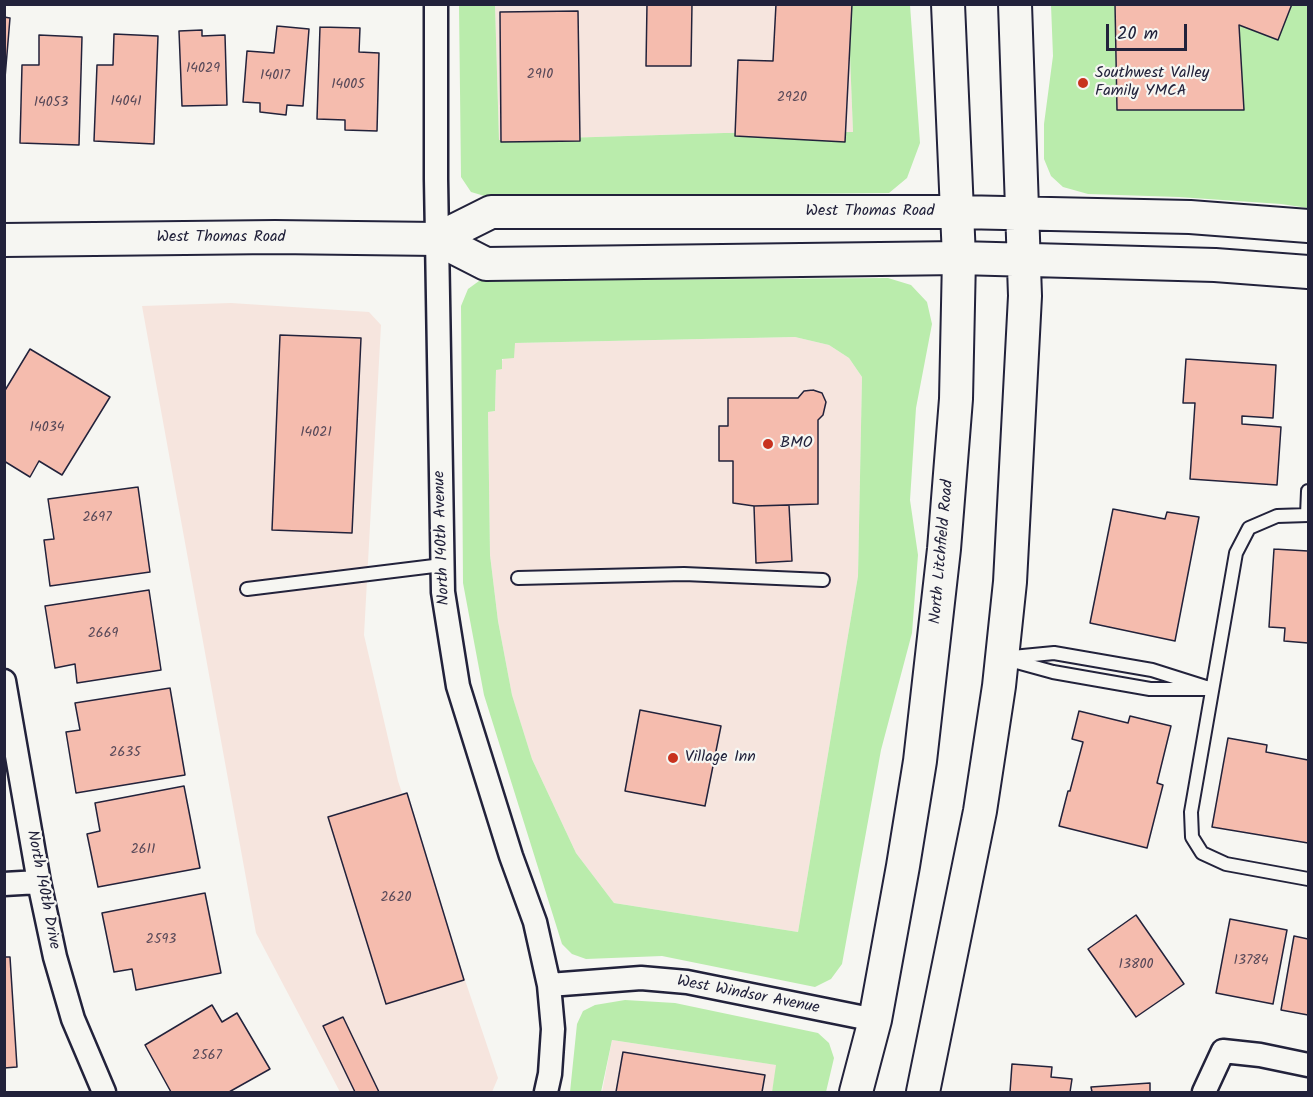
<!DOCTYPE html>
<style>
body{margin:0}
#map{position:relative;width:1313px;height:1097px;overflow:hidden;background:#f6f6f2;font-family:Kalam,sans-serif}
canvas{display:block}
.frame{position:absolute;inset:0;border:6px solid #22223b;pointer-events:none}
.scale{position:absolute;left:1106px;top:24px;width:81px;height:27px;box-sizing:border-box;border:3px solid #22223b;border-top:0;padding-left:8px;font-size:18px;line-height:21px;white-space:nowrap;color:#22223b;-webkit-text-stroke:4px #f6f6f2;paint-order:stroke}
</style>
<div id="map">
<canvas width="1313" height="1097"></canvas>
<div class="frame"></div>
<div class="scale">20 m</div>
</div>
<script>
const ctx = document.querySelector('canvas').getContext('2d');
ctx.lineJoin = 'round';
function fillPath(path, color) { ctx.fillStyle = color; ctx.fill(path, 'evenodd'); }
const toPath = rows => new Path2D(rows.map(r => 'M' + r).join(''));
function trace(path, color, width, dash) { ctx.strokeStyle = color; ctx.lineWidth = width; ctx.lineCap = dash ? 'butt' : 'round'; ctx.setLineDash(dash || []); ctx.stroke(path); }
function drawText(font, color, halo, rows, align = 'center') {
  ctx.font = font + ' Kalam,sans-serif'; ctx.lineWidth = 4.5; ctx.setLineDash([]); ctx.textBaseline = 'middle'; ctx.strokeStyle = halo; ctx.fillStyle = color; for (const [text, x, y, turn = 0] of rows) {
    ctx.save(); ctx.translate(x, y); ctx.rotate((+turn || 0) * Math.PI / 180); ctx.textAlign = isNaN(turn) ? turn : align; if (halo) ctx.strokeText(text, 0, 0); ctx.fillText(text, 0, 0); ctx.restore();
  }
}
const built = toPath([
 [495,5,848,5,853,132,724,133,499,140],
 [231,303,369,312,381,325,364,635,398,781,498,1078,492,1092,340,1092,256,933,142,306],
 [795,337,829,345,849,358,862,377,858,576,798,932,614,903,576,853,532,759,512,695,498,621,490,555,488,412,495,411,496,370,514,343],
 [612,1040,777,1065,772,1092,602,1092]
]);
const green = toPath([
 [459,5,495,5,499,140,724,133,853,132,848,5,910,5,920,143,907,178,889,193,488,197,471,192,461,177],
 [1051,5,1115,5,1117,109,1243,110,1239,25,1277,40,1292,5,1308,5,1308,208,1281,204,1179,197,1088,194,1063,187,1051,176,1044,159,1044,124,1053,56],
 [888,278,911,285,927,302,932,324,916,408,910,500,918,555,912,633,881,750,842,964,831,979,815,987,662,956,586,959,572,954,562,944,484,695,463,583,461,306,468,289,479,281],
 [795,337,829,345,849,358,862,377,858,576,798,932,614,903,576,853,532,759,512,695,498,621,490,555,488,412,495,411,496,370,502,369,502,359,514,358,515,343],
 [625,1000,675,1003,818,1033,829,1043,834,1058,826,1092,772,1092,776,1065,612,1040,601,1092,570,1092,577,1024,583,1011,595,1005]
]);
const building = toPath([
 [647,4,692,4,691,66,646,66,647,4],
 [776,4,852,4,845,142,735,136,738,60,773,61,776,4],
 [1115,4,1292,4,1278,40,1239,25,1244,110,1117,110,1115,4],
 [578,11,580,141,501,142,500,12,578,11],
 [4,17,10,18,4,90,4,17],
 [277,26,309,29,303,106,287,105,286,115,260,112,260,103,243,102,247,51,274,53,277,26],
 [320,27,360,28,359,52,379,53,377,131,345,130,345,120,317,119,320,27],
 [202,30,202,36,225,35,227,105,182,106,179,31,202,30],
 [114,34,158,36,154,144,94,141,97,65,113,65,114,34],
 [39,35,82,37,79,145,20,143,22,65,39,65,39,35],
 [280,335,361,338,352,533,272,530,280,335],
 [30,349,110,397,62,475,39,461,30,477,4,461,4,392,30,349],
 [1186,359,1276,365,1273,418,1242,416,1242,424,1281,427,1277,485,1190,479,1195,403,1183,403,1186,359],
 [813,390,822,393,826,402,823,415,818,420,818,504,754,506,733,503,733,461,719,461,719,426,728,426,728,398,798,398,804,391,813,390],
 [138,487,150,572,50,586,44,540,54,539,48,499,138,487],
 [789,505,792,561,756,563,754,506,789,505],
 [1113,509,1165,519,1167,512,1199,517,1175,641,1090,623,1113,509],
 [1274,549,1308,551,1308,643,1284,641,1285,628,1269,627,1274,549],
 [149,590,161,670,77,683,75,664,55,668,45,606,149,590],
 [170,688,185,775,76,793,66,732,80,730,75,703,170,688],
 [640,710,721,726,705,806,625,791,640,710],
 [1079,711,1128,723,1130,716,1171,726,1157,783,1163,785,1147,848,1059,826,1068,791,1070,791,1083,742,1072,739,1079,711],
 [1228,738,1267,745,1266,752,1308,760,1308,843,1212,827,1228,738],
 [184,786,200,868,98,887,87,834,100,831,95,803,184,786],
 [407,793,464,980,386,1004,328,817,407,793],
 [205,893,221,973,136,990,132,969,114,972,102,913,205,893],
 [1136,915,1184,984,1136,1017,1088,949,1136,915],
 [1230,919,1287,930,1273,1004,1216,993,1230,919],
 [1294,936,1308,939,1308,1015,1281,1010,1294,936],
 [4,957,10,957,17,1067,4,1068,4,957],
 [212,1005,222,1022,237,1013,270,1069,229,1092,171,1092,145,1045,212,1005],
 [343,1017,379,1092,355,1092,323,1026,343,1017],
 [623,1052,765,1075,762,1092,616,1092,623,1052],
 [1012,1064,1052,1067,1051,1077,1072,1079,1070,1092,1010,1092,1012,1064],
 [1150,1083,1150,1092,1092,1092,1091,1087,1150,1083]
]);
const service = toPath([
 [1307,515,1308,491],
 [1308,515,1277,516,1249,528,1236,553,1191,812,1192,837,1202,853,1226,864,1308,879],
 [518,578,684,574,823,580],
 [247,589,442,565],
 [1054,653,1152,670,1212,689,1150,689,1053,672,1002,658,1054,653]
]);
const minor = toPath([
 [436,4,436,179,443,592,458,686,511,856,535,922,549,985,553,1029,550,1074,546,1092],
 [4,681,39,882,55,957,73,1019,104,1092],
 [4,884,39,882],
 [549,985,641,978,687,982,875,1020],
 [1204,1092,1223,1051,1260,1055,1308,1065]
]);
const secondary = toPath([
 [437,239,491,212,958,212,1190,217,1308,226],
 [4,240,275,237,437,239,486,264,959,258,1215,265,1308,272],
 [856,1092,875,1020,903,866,920,761,944,549,956,399,959,258,948,4],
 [923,1092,980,811,999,686,1010,582,1025,296,1015,4]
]);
const markers = [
 [1083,83,6,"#c8321e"],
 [768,444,6,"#c8321e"],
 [673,758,6,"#c8321e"]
];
const numberNames = [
 ["14029",203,70],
 ["2910",540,76],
 ["14017",275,77],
 ["14005",348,86],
 ["2920",792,99],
 ["14041",126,103],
 ["14053",51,104],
 ["14034",47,429],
 ["14021",316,434],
 ["2697",97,519],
 ["2669",103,635],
 ["2635",125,754],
 ["2611",143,851],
 ["2620",396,899],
 ["2593",161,941],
 ["13784",1251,962],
 ["13800",1136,966],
 ["2567",207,1057]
];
const poiNames = [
 ["Southwest Valley",1095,74],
 ["Family YMCA",1095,92],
 ["BMO",780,444],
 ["Village Inn",685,758]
];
const streetNames = [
 ["West Thomas Road",870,212],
 ["West Thomas Road",221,238],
 ["North 140th Avenue",443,538,-92],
 ["North Litchfield Road",943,552,-85],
 ["North 140th Drive",42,890,79],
 ["West Windsor Avenue",748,996,11]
];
fillPath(built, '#f6e5de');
fillPath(green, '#baecac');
fillPath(building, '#f5bcae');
trace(building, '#22223b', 1.5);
trace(service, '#22223b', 16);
trace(minor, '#22223b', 27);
trace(secondary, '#22223b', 36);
trace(service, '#f6f6f2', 12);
trace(minor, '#f6f6f2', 22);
trace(secondary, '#f6f6f2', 32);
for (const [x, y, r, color] of markers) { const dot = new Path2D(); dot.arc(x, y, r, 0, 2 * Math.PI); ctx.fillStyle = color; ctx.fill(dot); trace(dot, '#f6f6f2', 2); }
drawText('14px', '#574858', null, numberNames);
drawText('16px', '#22223b', '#f6f6f2', poiNames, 'left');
drawText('16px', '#22223b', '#f6f6f2', streetNames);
</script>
